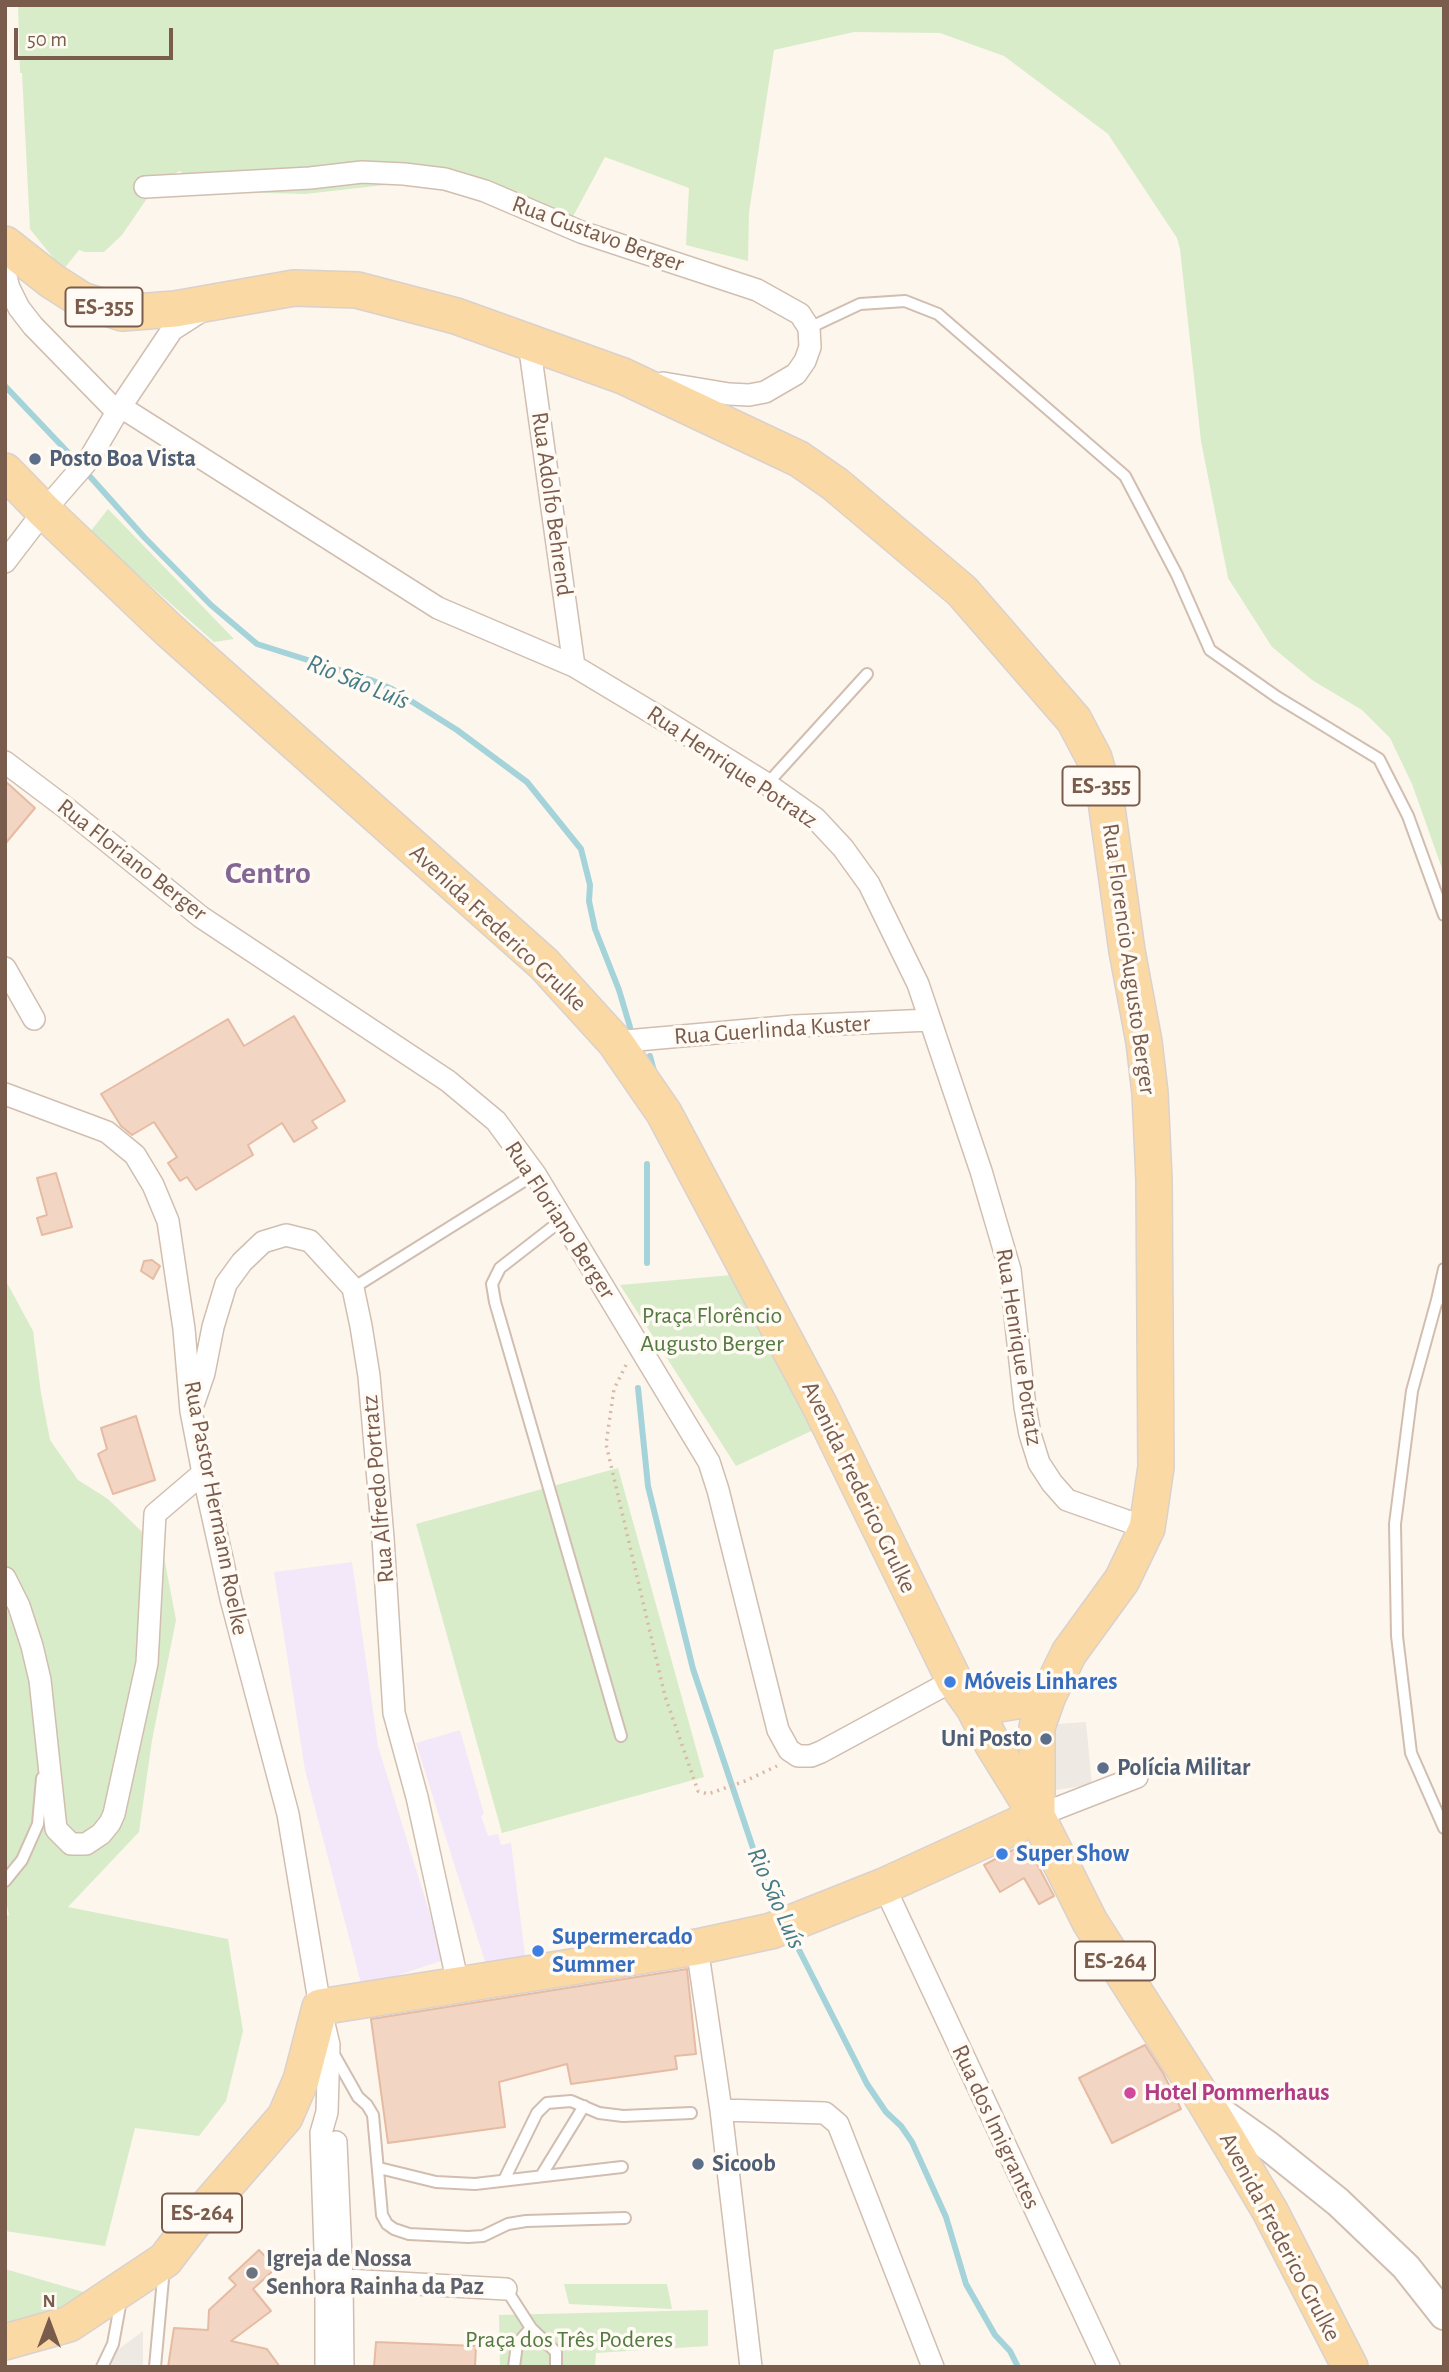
<!DOCTYPE html>
<meta charset="utf-8">
<style>
body{margin:0}
#map{position:relative;width:1449px;height:2372px;overflow:hidden;background:#fdf6ec;font-family:"Alegreya Sans",sans-serif}
canvas{display:block}
.frame{position:absolute;inset:0;border:7px solid #7a5c4d;pointer-events:none}
.north{position:absolute;left:14px;top:2288px;width:70px;height:70px;-webkit-text-stroke:5px #fffaf3;paint-order:stroke;rotate:0deg;font-size:19px;font-weight:700;line-height:28px;text-align:center;color:#7a5c4d}
.north::after{content:'';display:block;margin:auto;width:24px;height:32px;background:#7a5c4d;clip-path:polygon(50% 0,100% 100%,50% 72%,0 100%)}
.scale{position:absolute;left:14px;top:28px;width:159px;height:32px;box-sizing:border-box;border:4px solid #7a5c4d;border-top:0;padding-left:9px;font-size:21px;line-height:24px;white-space:nowrap;color:#7a5c4d;-webkit-text-stroke:5px #fffaf3;paint-order:stroke}
</style>
<div id="map">
<canvas width="1449" height="2372"></canvas>
<div class="frame"></div>
<div class="north">N</div>
<div class="scale">50 m</div>
</div>
<script>
const ctx = document.querySelector('canvas').getContext('2d');
ctx.lineJoin = 'round';
function fillPath(path, color) { ctx.fillStyle = color; ctx.fill(path, 'evenodd'); }
const toPath = rows => new Path2D(rows.map(r => 'M' + r).join(''));
function trace(path, color, width, dash) { ctx.strokeStyle = color; ctx.lineWidth = width; ctx.lineCap = dash ? 'butt' : 'round'; ctx.setLineDash(dash || []); ctx.stroke(path); }
function drawText(font, color, halo, rows, align = 'center') {
  ctx.font = font + ' "Alegreya Sans",sans-serif'; ctx.lineWidth = 7; ctx.setLineDash([]); ctx.textBaseline = 'middle'; ctx.strokeStyle = halo; ctx.fillStyle = color; for (const [text, x, y, turn = 0] of rows) {
    ctx.save(); ctx.translate(x, y); ctx.rotate((+turn || 0) * Math.PI / 180); ctx.textAlign = isNaN(turn) ? turn : align; if (halo) ctx.strokeText(text, 0, 0); ctx.fillText(text, 0, 0); ctx.restore();
  }
}
const industrial = toPath([
 [1086,1722,1092,1785,1047,1791,1044,1725],
 [143,2331,143,2367,95,2367]
]);
const education = toPath([
 [352,1562,378,1746,444,1960,362,1987,305,1770,274,1572],
 [460,1730,484,1814,481,1816,488,1836,498,1834,501,1845,511,1843,526,1963,487,1968,416,1743]
]);
const green = toPath([
 [18,5,1444,5,1444,874,1412,784,1390,738,1362,710,1312,680,1272,647,1228,578,1201,441,1180,249,1177,238,1108,134,1004,56,940,33,854,32,774,50,749,212,748,261,686,245,689,188,605,157,570,222,421,181,305,194,234,192,201,196,195,186,180,171,159,181,122,235,104,252,85,252,79,250,63,270,30,229,22,73,20,73],
 [108,509,234,639,214,642,90,532],
 [743,1274,822,1426,736,1466,620,1285],
 [5,1279,33,1331,41,1393,50,1440,78,1480,108,1499,163,1552,176,1620,152,1740,139,1832,68,1907,228,1939,243,2031,226,2101,199,2136,135,2128,105,2246,5,2231,5,1916,9,1915,5,1896],
 [618,1468,704,1777,502,1833,416,1524],
 [5,2269,97,2296,5,2329],
 [564,2284,667,2284,672,2309,569,2304],
 [708,2310,708,2346,596,2353,595,2367,500,2367,499,2315]
]);
const stream = toPath([
 [5,386,78,463],
 [85,471,144,537,211,605,257,644,371,680,392,689,457,730,527,782,581,849,590,885,589,901,595,929,619,990,630,1027],
 [650,1056,654,1071],
 [647,1164,647,1263],
 [638,1388,648,1486,693,1669,766,1887,780,1914],
 [792,1936,867,2084,886,2112,901,2126,912,2142,946,2217,966,2284,995,2335,1010,2351,1018,2367]
]);
const building = toPath([
 [5,781,35,808,5,844,5,781],
 [294,1016,345,1101,312,1121,317,1128,294,1142,282,1123,248,1145,253,1155,196,1190,187,1177,180,1181,168,1163,177,1157,154,1122,132,1135,121,1126,101,1094,228,1019,244,1046,294,1016],
 [56,1173,72,1227,42,1235,37,1218,47,1215,37,1178,56,1173],
 [152,1260,160,1266,153,1279,141,1271,144,1261,152,1260],
 [136,1416,155,1480,113,1494,98,1454,107,1449,101,1428,136,1416],
 [1026,1843,1054,1896,1039,1904,1024,1878,1000,1892,984,1865,1026,1843],
 [687,1969,696,2054,675,2056,677,2069,571,2084,567,2064,499,2082,505,2127,388,2143,371,2019,687,1969],
 [1145,2045,1163,2073,1181,2109,1112,2143,1079,2078,1145,2045],
 [259,2250,276,2268,253,2289,271,2311,231,2341,267,2349,280,2367,168,2367,174,2328,208,2330,209,2310,236,2285,229,2278,259,2250],
 [376,2342,476,2346,475,2367,374,2367,376,2342]
]);
const path = toPath([
 [626,1365,614,1389,606,1444,665,1696,698,1791,708,1794,745,1781,777,1766]
]);
const service = toPath([
 [809,328,860,304,905,301,938,314,1125,476,1177,575,1210,650,1277,697,1379,759,1408,816,1444,915],
 [767,784,867,674],
 [563,1219,500,1268,492,1284,495,1302,621,1736],
 [353,1288,535,1174],
 [1444,1299,1437,1300,1412,1391,1395,1524,1397,1636,1411,1753,1444,1828],
 [1437,1300,1444,1269],
 [5,1881,22,1860,38,1824,42,1778],
 [332,2051,358,2097,367,2105,373,2115,382,2215,387,2224,394,2229,409,2234,468,2237,483,2236,508,2224,526,2221,625,2218],
 [379,2168,436,2182,475,2184,622,2167],
 [541,2176,584,2106],
 [504,2180,537,2113,547,2103,571,2101,599,2113,623,2116,691,2113],
 [506,2289,531,2328,517,2344,514,2367],
 [531,2328,556,2352,556,2367],
 [102,2367,113,2344,121,2300],
 [155,2367,164,2268]
]);
const minor = toPath([
 [145,187,310,178,362,172,404,174,445,179,485,191,581,232,757,290,800,314,809,328,810,347,805,361,796,374,765,392,749,395,729,394,663,383],
 [5,273,9,288,19,308,33,326,117,412],
 [529,343,574,666],
 [121,407,438,608,574,666,664,720,767,784,815,818,843,848,869,884,918,984,981,1171,1010,1270,1025,1407,1030,1434,1039,1463,1052,1483,1067,1500,1147,1528],
 [5,562,44,511,90,458,117,412,172,330,200,312],
 [5,762,66,808,201,917,448,1081,496,1121,535,1174,709,1462,718,1490,778,1730,789,1750,798,1756,811,1756,821,1752,954,1680],
 [5,968,34,1019],
 [615,1042,794,1026,930,1020],
 [5,1094,107,1132,135,1155,153,1185,168,1221,184,1329,191,1411,203,1473,231,1599,288,1814,320,2007,329,2045,327,2112,321,2133,326,2279,326,2367],
 [194,1402,204,1373,213,1327,226,1284,242,1262,263,1242,286,1235,310,1241,353,1288,361,1326,369,1376,383,1538,394,1713,417,1797,458,1984],
 [5,1578,19,1606,32,1646,40,1680,56,1829,71,1844,86,1844,101,1834,110,1823,114,1814,147,1663,155,1514,203,1473],
 [1037,1816,1137,1777],
 [884,1886,1109,2367],
 [697,1947,721,2110,751,2367],
 [721,2110,825,2113,838,2124,933,2367],
 [336,2142,342,2280,343,2367],
 [328,2279,506,2289]
]);
const tertiary = toPath([
 [1209,2104,1267,2145,1338,2202,1406,2267,1444,2315]
]);
const primary = toPath([
 [5,244,52,281,82,300,122,313,175,309,294,288,357,290,456,316,623,376,799,459,835,484,962,591,1074,720,1094,758,1106,801,1127,951,1144,1042,1150,1093,1154,1180,1156,1467,1147,1528,1122,1580,1069,1653,1048,1696,1037,1727,1037,1816],
 [5,471,44,511,170,631,544,964,615,1042,664,1113,820,1406,954,1680,974,1708,993,1745,1037,1816,1090,1922,1204,2100,1270,2211,1350,2367],
 [974,1708,1048,1696],
 [5,2342,69,2324,165,2260,194,2222,285,2117,301,2080,320,2007,697,1947,771,1931,884,1886,1037,1816]
]);
const markers = [
 [35,459,7,"#5c6f8a"],
 [950,1682,7,"#3f7fe0"],
 [1046,1739,7,"#5c6f8a"],
 [1103,1768,7,"#5c6f8a"],
 [1002,1854,7,"#3f7fe0"],
 [538,1951,7,"#3f7fe0"],
 [1130,2093,7,"#d1479c"],
 [698,2164,7,"#5c6f8a"],
 [252,2273,7,"#6b7280"]
];
const shields = [
 [104,307,77],
 [1101,786,77],
 [1115,1961,80],
 [202,2213,80]
];
const shieldNames = [
 ["ES-355",104,307],
 ["ES-355",1101,786],
 ["ES-264",1115,1961],
 ["ES-264",202,2213]
];
const streetNames = [
 ["Rua Gustavo Berger",598,234,20],
 ["Rua Adolfo Behrend",552,504,82],
 ["Rua Henrique Potratz",732,767,34],
 ["Rua Floriano Berger",132,860,38],
 ["Avenida Frederico Grulke",498,928,43],
 ["Rua Florencio Augusto Berger",1129,959,82],
 ["Rua Guerlinda Kuster",772,1030,-4],
 ["Rua Floriano Berger",560,1220,57],
 ["Rua Henrique Potratz",1019,1347,81],
 ["Avenida Frederico Grulke",859,1487,64],
 ["Rua Alfredo Portratz",378,1489,-95],
 ["Rua Pastor Hermann Roelke",216,1508,79],
 ["Rua dos Imigrantes",996,2127,65],
 ["Avenida Frederico Grulke",1280,2237,62]
];
const serviceNames = [
 ["Posto Boa Vista",49,459],
 ["Uni Posto",1032,1739,"right"],
 ["Polícia Militar",1117,1768],
 ["Sicoob",712,2164]
];
const parkNames = [
 ["Praça Florêncio",712,1316],
 ["Augusto Berger",712,1344],
 ["Praça dos Três Poderes",569,2340]
];
const shopNames = [
 ["Móveis Linhares",964,1682],
 ["Super Show",1016,1854],
 ["Supermercado",552,1937],
 ["Summer",552,1965]
];
const hotelNames = [
 ["Hotel Pommerhaus",1144,2093]
];
const worshipNames = [
 ["Igreja de Nossa",266,2259],
 ["Senhora Rainha da Paz",266,2287]
];
const waterNames = [
 ["Rio São Luís",358,682,22],
 ["Rio São Luís",776,1898,66]
];
const districtNames = [
 ["Centro",268,873]
];
fillPath(industrial, '#efe9e4');
fillPath(education, '#f3e8fa');
fillPath(green, '#d8ecc9');
trace(stream, '#a5d3da', 6);
fillPath(building, '#f3d5c3');
trace(building, '#e6bba3', 2);
trace(service, '#d1beb0', 14);
trace(minor, '#d1beb0', 24);
trace(tertiary, '#d1beb0', 32);
trace(primary, '#dad1cd', 38);
trace(path, '#d9b8a5', 3.5, [2, 5]);
trace(service, '#fff', 10);
trace(minor, '#fff', 21);
trace(tertiary, '#fff', 28);
trace(primary, '#fbd9a5', 35);
for (const [x, y, r, color] of markers) { const dot = new Path2D(); dot.arc(x, y, r, 0, 2 * Math.PI); ctx.fillStyle = color; ctx.fill(dot); trace(dot, '#fffaf3', 2.5); }
for (const [x, y, w] of shields) { const box = new Path2D(); box.roundRect(x - w / 2, y - 19.5, w, 39, 5); ctx.fillStyle = '#fffaf3'; ctx.fill(box); trace(box, '#7a5c4d', 2); }
drawText('bold 23px', '#7a5c4d', null, shieldNames);
drawText('24px', '#7a5c4d', '#fffaf3', streetNames);
drawText('bold 24px', '#4e5e75', '#fffaf3', serviceNames, 'left');
drawText('24px', '#537a41', '#fffaf3', parkNames);
drawText('bold 24px', '#366cbe', '#fffaf3', shopNames, 'left');
drawText('bold 24px', '#b23c85', '#fffaf3', hotelNames, 'left');
drawText('bold 24px', '#5b616d', '#fffaf3', worshipNames, 'left');
drawText('italic 26px', '#437c86', '#fffaf3', waterNames);
drawText('bold 32px', '#846695', '#fffaf3', districtNames);
</script>
